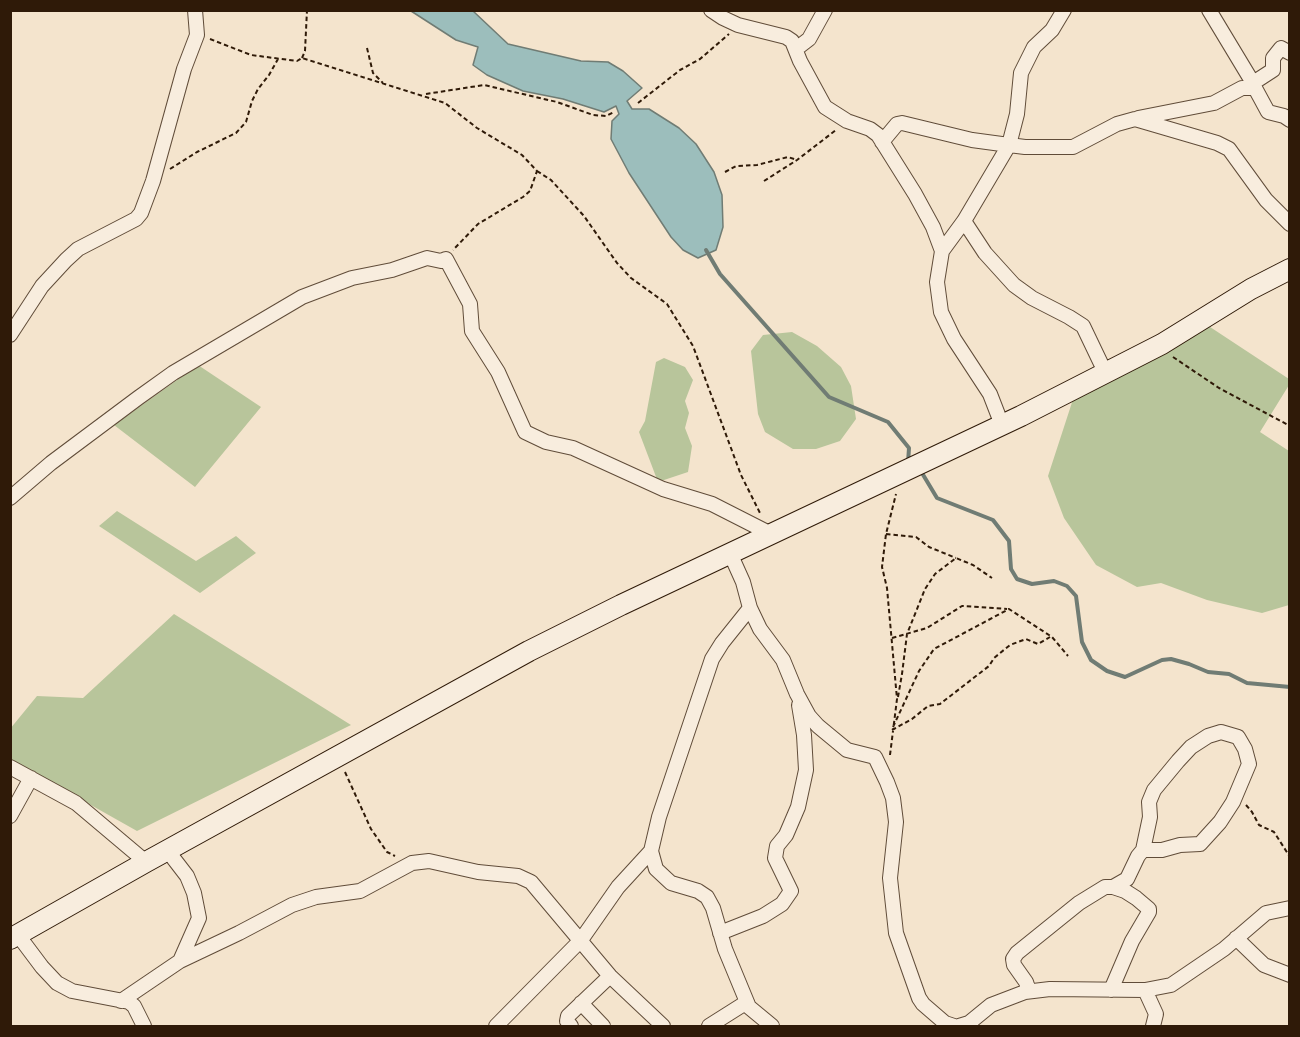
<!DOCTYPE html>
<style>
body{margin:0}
#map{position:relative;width:1300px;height:1037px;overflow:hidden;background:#f4e4cd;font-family:"IM FELL Great Primer",serif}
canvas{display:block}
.frame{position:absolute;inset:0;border:12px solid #2f1a08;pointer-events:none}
</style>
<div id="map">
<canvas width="1300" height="1037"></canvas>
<div class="frame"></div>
</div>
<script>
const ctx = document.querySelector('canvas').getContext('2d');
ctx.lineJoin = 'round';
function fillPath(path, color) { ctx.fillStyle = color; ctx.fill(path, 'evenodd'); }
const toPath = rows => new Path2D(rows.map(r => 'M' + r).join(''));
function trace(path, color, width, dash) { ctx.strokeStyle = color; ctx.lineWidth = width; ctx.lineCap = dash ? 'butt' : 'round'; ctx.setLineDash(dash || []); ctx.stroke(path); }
const green = toPath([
 [1204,323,1289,379,1289,385,1260,432,1289,451,1289,605,1262,613,1207,600,1161,583,1137,587,1096,565,1064,518,1048,476,1078,384],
 [792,332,817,346,841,367,851,386,856,419,840,441,816,449,793,449,765,432,758,414,751,351,763,335],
 [664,358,685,367,693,380,685,401,689,413,685,428,692,446,688,472,658,482,639,432,645,421,656,362],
 [198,365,261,407,195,487,114,425],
 [117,511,196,561,236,536,256,553,200,593,99,526],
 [174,614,351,725,137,831,11,760,10,729,37,696,83,698]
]);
const water = toPath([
 [411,11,473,11,508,44,581,61,608,62,623,71,642,88,627,101,632,109,649,109,679,128,696,144,714,172,722,195,723,227,716,250,698,258,683,250,671,237,629,173,611,139,612,121,619,114,616,106,604,112,563,99,523,91,487,75,473,65,478,47,456,40,411,11]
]);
const stream = toPath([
 [706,250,720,274,829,397,888,422,909,448,908,463],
 [918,473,922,473,937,498,993,520,1009,541,1011,569,1017,579,1032,584,1054,581,1067,586,1076,596,1082,642,1091,660,1107,671,1125,677,1162,660,1171,659,1189,664,1208,672,1229,674,1247,683,1290,687]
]);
const path = toPath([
 [210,39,251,55,297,61,302,58,445,103,477,128,522,155,537,171,530,191,523,197,478,224,453,250],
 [367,48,373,73,383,83],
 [302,58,305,51,307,10],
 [426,94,484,85,557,102,593,115,606,116,614,112],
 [638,103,680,70,700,59,729,34],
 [170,169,197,152,236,133,246,122,252,101,258,89,269,75,278,59],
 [537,171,551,180,584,216,617,263,631,278,667,304,693,346,741,475,760,513],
 [725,172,736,166,757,165,788,157,797,160],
 [764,181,797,160,836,130],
 [1173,357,1219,388,1290,426],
 [886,534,916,537,929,547,956,558],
 [892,638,927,628,962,606,1007,609],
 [898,697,902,674,907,634,925,589,935,574,956,558,973,565,992,578],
 [893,727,919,671,934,649,1009,609,1052,637,1068,656],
 [892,730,912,719,928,706,940,704,989,666,994,658,1010,645,1026,639,1038,644,1050,637],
 [890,755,897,699,887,588,882,567,886,534,896,494],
 [345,772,371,829,387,852,395,856],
 [1246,805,1252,812,1259,825,1274,832,1290,857]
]);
const street = toPath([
 [711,10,723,18,738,25,786,37,792,41,800,61,825,107,847,121,870,129,878,135,915,194,933,227,942,251,937,282,941,312,954,339,990,394,1002,425],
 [1209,10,1253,83],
 [796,49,809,39,825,10],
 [1255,88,1268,112,1284,116,1290,120],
 [1138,118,1214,103,1242,88,1255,88,1253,83,1273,70,1273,58,1281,48,1290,53],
 [882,142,897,124,902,123,972,140,1009,145,1025,147,1073,147,1117,124,1135,119,1217,143,1229,149,1266,200,1290,224],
 [964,221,985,253,1014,285,1032,298,1069,317,1083,326,1105,372],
 [942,251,964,221,1009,145,1017,114,1021,73,1034,47,1052,30,1064,10],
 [10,335,42,286,66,260,78,249,136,219,141,213,153,181,184,69,197,35,195,10],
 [10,498,51,463,138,398,173,373,302,297,352,278,392,270,427,258,441,261,446,259,470,304,472,331,498,372,525,432,546,442,573,448,663,489,712,504,771,534],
 [730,553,743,582,750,608,760,629,783,660,797,694,809,716,818,726,847,750,875,757,887,782,893,798,896,822,890,878,896,933,919,998,923,1004,945,1023,954,1026],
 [10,767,76,803,146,862],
 [10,816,31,778],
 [167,850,187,876,194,893,199,918,180,961],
 [651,851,656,869,671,883,698,891,707,897,713,908,725,949,749,1007,772,1026],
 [1113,887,1127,879,1138,856,1143,850,1150,817,1149,802,1154,790,1178,761,1191,747,1208,736,1221,732,1238,737,1245,749,1249,764,1233,802,1220,822,1200,844,1180,845,1162,850,1143,850],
 [720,933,763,916,782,904,791,891,775,858,777,846,786,835,798,807,806,770,804,735,799,705],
 [18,935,42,967,57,983,72,991,129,1002,134,1006,144,1026],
 [1236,938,1264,965,1290,975],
 [1145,990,1156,1014,1153,1026],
 [1029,991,1026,982,1014,965,1013,959,1017,953,1079,903,1105,887,1113,887,1125,891,1136,898,1149,909,1149,912,1132,941,1111,990],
 [121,1001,180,961,239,933,292,905,316,897,360,891,412,863,429,861,478,872,518,876,531,882,610,976,663,1026],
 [581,1003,603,1026],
 [496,1026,581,940,618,887,651,851,659,817,712,659,722,643,750,608],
 [571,1026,567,1021,568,1016,610,976],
 [709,1026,747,1002],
 [959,1026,969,1023,991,1005,1025,992,1050,989,1145,990,1171,985,1224,949,1266,913,1290,908]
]);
const secondary = toPath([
 [10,939,146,862,529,651,621,605,1021,416,1162,344,1251,289,1290,269]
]);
fillPath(green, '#b8c59b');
fillPath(water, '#9cbebc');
trace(water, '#707c74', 1.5);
trace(stream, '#707c74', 4);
trace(street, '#604c39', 16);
trace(secondary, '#2f1a08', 22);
trace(path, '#2f1a08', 2, [4.5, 3]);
trace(street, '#f8edde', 14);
trace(secondary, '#f8edde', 20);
</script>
